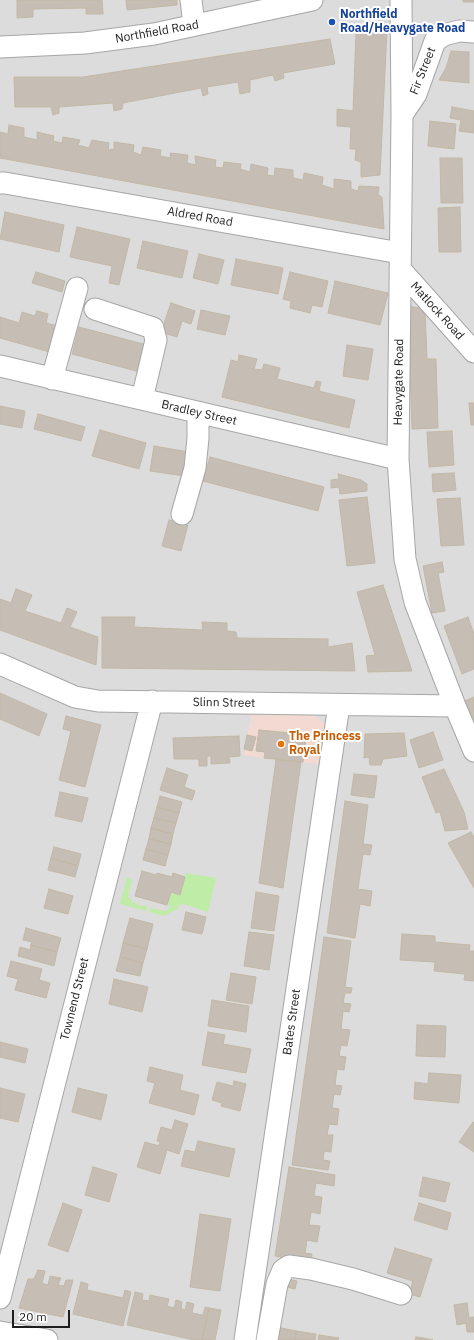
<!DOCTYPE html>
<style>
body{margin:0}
#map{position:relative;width:474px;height:1340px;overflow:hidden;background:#f1efe5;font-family:"IBM Plex Sans",sans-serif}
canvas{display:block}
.scale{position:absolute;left:12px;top:1310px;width:58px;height:18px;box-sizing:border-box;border:2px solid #1f1f1f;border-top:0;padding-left:5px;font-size:12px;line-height:14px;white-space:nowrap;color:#1f1f1f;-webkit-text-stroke:3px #fff;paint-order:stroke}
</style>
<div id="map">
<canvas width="474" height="1340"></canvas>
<div class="scale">20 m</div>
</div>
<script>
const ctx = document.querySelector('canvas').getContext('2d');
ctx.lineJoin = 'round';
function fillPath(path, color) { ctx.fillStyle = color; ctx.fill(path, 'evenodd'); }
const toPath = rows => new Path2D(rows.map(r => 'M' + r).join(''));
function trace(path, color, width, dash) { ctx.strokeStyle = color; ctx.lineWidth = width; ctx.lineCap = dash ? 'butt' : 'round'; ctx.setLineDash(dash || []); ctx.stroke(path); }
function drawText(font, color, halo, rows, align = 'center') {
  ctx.font = font + ' "IBM Plex Sans",sans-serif'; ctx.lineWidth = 4; ctx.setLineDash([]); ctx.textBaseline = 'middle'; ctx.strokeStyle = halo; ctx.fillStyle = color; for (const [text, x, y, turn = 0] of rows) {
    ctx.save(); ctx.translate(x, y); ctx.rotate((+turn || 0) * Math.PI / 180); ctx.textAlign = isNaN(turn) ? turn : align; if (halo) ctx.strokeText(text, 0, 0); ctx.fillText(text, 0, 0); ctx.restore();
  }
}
const residential = toPath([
 [0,0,474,0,474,1340,0,1340]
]);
const commercial = toPath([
 [252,713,314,715,317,717,325,724,319,764,276,760,243,755]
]);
const grass = toPath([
 [186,873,216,878,208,912,183,904,178,906,179,908,164,916,149,912,150,908,166,911,171,906,167,905,171,892,180,895],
 [127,877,132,880,128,897,133,902,140,906,147,905,146,911,120,904]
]);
const building = toPath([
 [17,0,102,0,103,14,86,14,86,8,33,9,33,17,17,18,17,0],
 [126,0,177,0,177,5,127,10,126,0],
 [463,0,474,0,474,2,463,2,463,0],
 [387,30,380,175,361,177,361,162,355,160,356,149,350,149,351,127,337,126,337,109,353,111,356,34,387,30],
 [330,39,335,64,283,73,284,78,275,81,273,75,250,80,250,92,240,94,238,82,207,87,208,94,203,96,201,88,123,103,122,109,114,111,113,103,59,107,59,113,53,115,51,107,15,107,14,77,83,77,330,39],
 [451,51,469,52,469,83,439,80,446,68,451,51],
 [452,107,474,111,474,133,459,131,461,120,450,118,452,107],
 [430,121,456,124,454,149,428,146,430,121],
 [9,125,24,128,24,137,37,140,37,132,54,136,53,141,62,143,63,137,80,140,78,145,89,148,92,140,109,143,108,150,114,149,114,142,134,145,133,152,141,155,143,147,161,150,160,156,171,158,170,153,188,155,187,163,196,165,195,156,216,160,215,167,223,168,224,162,241,164,240,169,250,172,251,164,268,168,267,175,274,176,275,168,293,170,293,178,303,180,304,173,323,177,322,185,334,189,334,179,351,181,351,189,358,191,359,186,379,187,378,195,382,197,384,229,0,158,0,132,8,134,9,125],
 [440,158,462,158,463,203,441,203,440,158],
 [460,207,461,252,439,252,438,208,460,207],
 [5,212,64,225,59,252,0,239,5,212],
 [77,227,130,239,119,285,109,283,112,266,70,257,77,227],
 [143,241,188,251,182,278,137,268,143,241],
 [199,254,224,260,218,284,193,278,199,254],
 [236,259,283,268,278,294,231,285,236,259],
 [36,272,65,281,62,292,32,283,36,272],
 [290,272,328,281,322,307,312,305,310,313,290,308,291,301,283,299,290,272],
 [335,281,388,293,380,325,328,313,335,281],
 [171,303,195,311,191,324,182,321,177,337,161,332,171,303],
 [408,306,425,309,427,359,436,359,438,428,412,429,408,306],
 [201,310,230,316,225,335,197,329,201,310],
 [37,311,48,314,46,323,61,327,53,353,0,338,0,317,19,323,22,312,35,316,37,311],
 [79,327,147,345,140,372,72,354,79,327],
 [347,345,373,349,368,380,343,376,347,345],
 [239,355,257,359,254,369,262,370,264,364,280,368,277,379,314,388,316,381,321,382,319,391,355,400,349,428,222,397,231,360,238,362,239,355],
 [469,403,474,403,474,425,471,425,469,403],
 [0,406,25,411,22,428,0,424,0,406],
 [38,414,85,427,81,441,34,429,38,414],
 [100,430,146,443,139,469,92,456,100,430],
 [452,431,454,465,429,467,427,432,452,431],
 [154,446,194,453,191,477,150,471,154,446],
 [210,457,324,487,318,511,203,481,210,457],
 [454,473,456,490,433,492,432,474,454,473],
 [338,474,361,480,367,484,367,491,340,494,339,487,331,488,331,480,339,479,338,474],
 [367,497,375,563,347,566,339,500,367,497],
 [460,498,464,545,441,546,437,499,460,498],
 [169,520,188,525,181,551,162,546,169,520],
 [442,562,444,572,438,573,445,611,432,613,423,566,442,562],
 [383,585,412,671,368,672,366,656,375,655,357,592,383,585],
 [16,589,32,595,25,611,61,623,67,608,77,612,70,627,98,637,96,665,0,630,0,599,11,603,16,589],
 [102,617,135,617,134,627,203,630,202,622,227,623,227,631,236,632,237,638,328,639,328,647,352,643,355,671,102,668,102,617],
 [468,617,474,634,474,669,462,674,444,626,468,617],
 [0,693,47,714,39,736,0,719,0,693],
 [474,697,474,720,465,701,474,697],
 [66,716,101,725,85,787,59,780,71,731,63,729,66,716],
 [259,730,302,734,306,737,303,762,264,758,265,752,256,751,259,730],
 [433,732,443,760,419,768,410,740,433,732],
 [404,733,407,756,383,759,381,765,370,765,369,757,364,758,365,734,404,733],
 [247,735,256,737,252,751,244,749,247,735],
 [239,736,240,756,229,757,230,763,211,764,211,756,207,756,207,766,199,766,199,759,174,759,173,738,239,736],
 [276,760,301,762,283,888,259,883,276,760],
 [167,768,188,775,184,787,195,791,192,800,160,790,167,768],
 [444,769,464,812,468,829,445,831,440,812,436,813,422,777,444,769],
 [354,774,377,776,374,798,351,795,354,774],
 [60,792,88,798,82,822,55,816,60,792],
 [160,796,182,802,179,813,157,807,160,796],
 [345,801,368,805,363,844,372,845,370,855,363,854,358,889,372,891,370,906,360,904,355,938,327,933,345,801],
 [157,807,179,813,176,823,154,818,157,807],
 [154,818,176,823,173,834,151,828,154,818],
 [151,828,173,834,171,844,149,839,151,828],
 [471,832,474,837,474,888,448,843,471,832],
 [149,839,171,844,168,855,146,849,149,839],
 [54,847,81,854,78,866,51,858,54,847],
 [146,849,168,855,165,866,143,860,146,849],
 [51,858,78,866,75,877,48,870,51,858],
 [142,871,156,875,157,873,172,877,173,873,185,877,180,895,171,892,167,905,135,896,142,871],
 [49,889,73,896,68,914,44,908,49,889],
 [256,892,279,896,274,931,251,928,256,892],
 [186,912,206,917,202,934,182,930,186,912],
 [130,918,153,924,147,949,123,943,130,918],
 [26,928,61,938,57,952,31,945,32,942,23,940,26,928],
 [249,932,274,935,269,970,244,966,249,932],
 [402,934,435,936,435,942,470,945,469,951,474,951,474,981,464,980,465,974,434,971,435,962,400,960,402,934],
 [324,937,351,941,345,987,352,988,351,993,345,993,343,1003,351,1004,349,1012,343,1011,341,1029,350,1030,347,1046,341,1045,339,1056,346,1057,344,1070,337,1069,335,1085,342,1086,340,1095,334,1094,332,1108,339,1109,337,1125,329,1124,327,1135,333,1135,331,1152,324,1151,323,1160,330,1161,328,1170,292,1165,324,937],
 [123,943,147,949,143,963,120,957,123,943],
 [31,945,57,952,54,966,18,956,20,947,30,950,31,945],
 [120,957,143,963,140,976,116,971,120,957],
 [11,961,42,969,39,980,50,983,46,998,15,990,18,979,7,976,11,961],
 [231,973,256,977,252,1004,226,1000,231,973],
 [114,979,148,987,142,1012,109,1004,114,979],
 [212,1000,249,1006,246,1032,208,1026,212,1000],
 [417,1025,446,1026,445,1057,416,1056,417,1025],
 [208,1032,225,1035,223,1044,251,1049,246,1073,202,1065,208,1032],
 [0,1042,28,1049,25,1063,0,1057,0,1042],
 [150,1067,183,1075,180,1090,199,1095,194,1115,149,1103,155,1083,147,1081,150,1067],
 [429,1073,461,1075,459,1103,414,1099,415,1082,428,1084,429,1073],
 [234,1081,246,1084,240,1111,221,1106,222,1103,212,1100,217,1082,233,1086,234,1081],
 [0,1088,25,1094,18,1122,0,1118,0,1088],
 [78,1088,107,1095,101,1120,72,1112,78,1088],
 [175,1120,188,1124,179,1154,167,1150,160,1174,137,1167,145,1142,159,1146,160,1142,157,1141,161,1127,172,1130,175,1120],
 [473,1122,474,1123,474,1152,459,1142,473,1122],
 [198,1141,235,1149,229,1177,181,1166,185,1150,195,1152,198,1141],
 [93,1167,117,1174,109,1202,85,1195,93,1167],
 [289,1167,335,1175,334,1186,316,1183,314,1196,322,1197,320,1214,311,1212,309,1225,320,1226,317,1242,307,1240,305,1253,312,1254,311,1262,275,1256,289,1167],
 [423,1177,450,1183,445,1202,419,1196,423,1177],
 [63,1203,82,1210,68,1252,48,1245,63,1203],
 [419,1203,451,1213,447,1230,414,1220,419,1203],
 [200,1214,231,1219,220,1291,190,1287,200,1214],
 [395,1248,432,1259,420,1297,409,1294,413,1281,387,1273,395,1248],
 [38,1270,45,1271,42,1283,48,1285,50,1276,61,1278,58,1285,64,1286,66,1280,73,1280,63,1317,19,1308,28,1279,34,1279,38,1270],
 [283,1278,297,1281,295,1289,281,1286,283,1278],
 [81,1282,88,1284,87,1290,123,1298,125,1290,131,1292,123,1326,73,1314,81,1282],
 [135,1292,143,1294,142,1300,149,1301,150,1295,169,1299,167,1306,174,1308,176,1300,182,1302,181,1308,185,1310,187,1302,194,1304,192,1313,203,1315,205,1307,209,1308,202,1340,194,1340,127,1325,135,1292],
 [467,1303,469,1318,474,1317,474,1332,467,1332,466,1323,457,1325,454,1305,467,1303],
 [209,1308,221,1310,215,1340,202,1340,209,1308],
 [277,1327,296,1331,295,1340,274,1340,277,1327],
 [296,1331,316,1334,315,1340,295,1340,296,1331],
 [319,1335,339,1338,338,1340,318,1340,319,1335],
 [416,1337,424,1338,433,1340,415,1340,416,1337]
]);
const minor = toPath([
 [191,0,194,25],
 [401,0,402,115,398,459,405,559,415,602,455,706,474,751],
 [0,47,85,43,154,34,312,0],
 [402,115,416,94,435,41,444,35,459,31,474,32],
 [0,183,5,183,400,253],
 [400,269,474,352],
 [95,309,153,328,156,340,142,399],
 [0,366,398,459],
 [52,379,77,288],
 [182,514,195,468,198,438,198,412],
 [0,664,75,697,98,701,455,706],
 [0,1298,152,701],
 [0,1332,47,1340],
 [245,1340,339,705],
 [267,1340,277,1284,283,1270,289,1266,311,1269,353,1279,401,1294]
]);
const markers = [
 [332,22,4,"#1a4fb4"],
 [281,744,4,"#e8710a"]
];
const transitNames = [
 ["Northfield",340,15],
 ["Road/Heavygate Road",340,29]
];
const streetNames = [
 ["Northfield Road",157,32,-10],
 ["Fir Street",423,71,-68],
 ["Aldred Road",200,217,10],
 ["Matlock Road",437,311,48],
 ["Heavygate Road",399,382,-89],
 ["Bradley Street",199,413,13],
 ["Slinn Street",224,703,1],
 ["Townend Street",75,999,-76],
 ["Bates Street",292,1022,-82]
];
const foodNames = [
 ["The Princess",289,737],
 ["Royal",289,751]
];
fillPath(residential, '#dddcdc');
fillPath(commercial, '#f2dad3');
fillPath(grass, '#bfeda8');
fillPath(building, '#c6beb4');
trace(building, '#c3b8a6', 1);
trace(minor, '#a6a6a6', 23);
trace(minor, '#fff', 21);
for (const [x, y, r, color] of markers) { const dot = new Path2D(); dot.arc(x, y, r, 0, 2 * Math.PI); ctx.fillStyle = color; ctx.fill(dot); trace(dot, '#fff', 1.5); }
drawText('bold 12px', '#164399', '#fff', transitNames, 'left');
drawText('12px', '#1f1f1f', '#fff', streetNames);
drawText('bold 12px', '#c56008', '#fff', foodNames, 'left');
</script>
